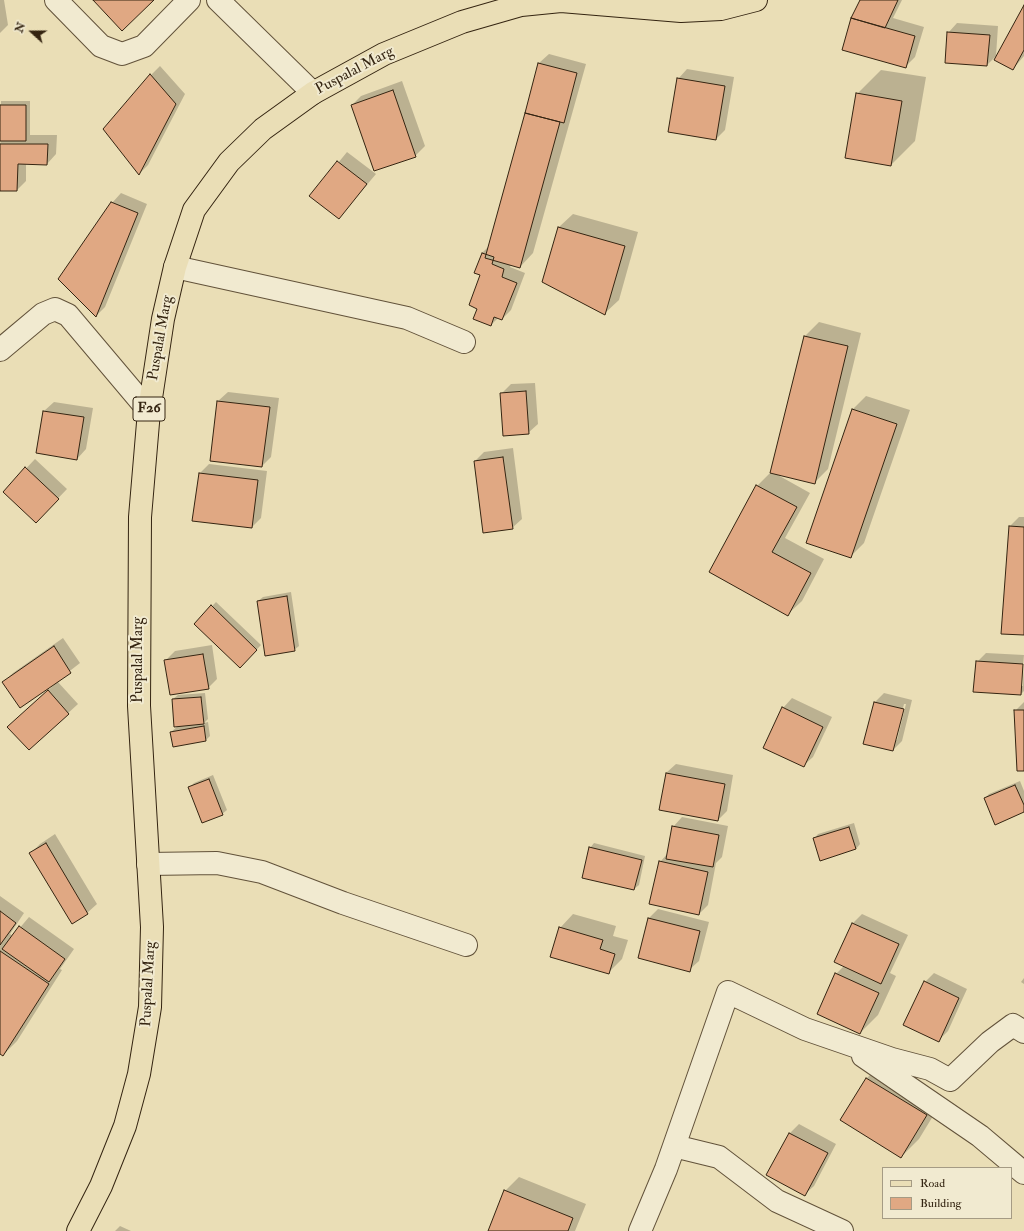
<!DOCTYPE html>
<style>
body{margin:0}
#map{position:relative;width:1024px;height:1231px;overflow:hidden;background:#eadeb6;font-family:"IM FELL Double Pica",serif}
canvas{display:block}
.legend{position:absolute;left:882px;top:1167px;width:130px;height:52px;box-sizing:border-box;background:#f1ead0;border:1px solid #a59b84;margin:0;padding:5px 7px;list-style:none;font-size:12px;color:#342411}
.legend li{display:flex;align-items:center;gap:8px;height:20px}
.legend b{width:20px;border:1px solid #a59b84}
.north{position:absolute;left:12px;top:12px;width:40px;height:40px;-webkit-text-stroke:3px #f1ead0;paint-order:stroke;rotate:291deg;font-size:11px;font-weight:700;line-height:16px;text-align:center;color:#342411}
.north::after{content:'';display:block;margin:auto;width:14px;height:18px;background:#342411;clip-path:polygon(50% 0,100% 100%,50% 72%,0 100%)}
</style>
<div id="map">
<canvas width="1024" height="1231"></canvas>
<ul class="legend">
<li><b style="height:5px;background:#eadeb6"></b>Road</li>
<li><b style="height:11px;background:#e0a883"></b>Building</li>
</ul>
<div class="north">N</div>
</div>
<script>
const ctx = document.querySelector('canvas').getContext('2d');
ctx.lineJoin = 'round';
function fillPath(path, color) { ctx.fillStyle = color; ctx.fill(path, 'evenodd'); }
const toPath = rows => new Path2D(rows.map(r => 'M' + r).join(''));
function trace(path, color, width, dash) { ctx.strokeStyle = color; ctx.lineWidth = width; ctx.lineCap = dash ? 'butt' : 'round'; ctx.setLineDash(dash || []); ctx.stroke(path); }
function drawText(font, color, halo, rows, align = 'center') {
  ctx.font = font + ' "IM FELL Double Pica",serif'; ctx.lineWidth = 4; ctx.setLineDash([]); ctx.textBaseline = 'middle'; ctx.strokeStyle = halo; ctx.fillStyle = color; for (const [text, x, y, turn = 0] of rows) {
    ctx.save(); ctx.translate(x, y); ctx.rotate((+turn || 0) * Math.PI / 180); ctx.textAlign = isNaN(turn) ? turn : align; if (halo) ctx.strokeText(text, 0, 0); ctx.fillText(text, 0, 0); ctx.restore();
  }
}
const shadow = toPath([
 [0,0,4,0,8,25,0,33],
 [861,0,902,0,893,18,924,27,915,57,906,66],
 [1024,7,1024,56,1013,69],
 [957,23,998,26,996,56,987,65,948,33],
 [549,54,586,64,533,253,520,267,511,265,510,267,525,273,511,310,502,319,498,318,491,325,479,308,482,253,489,246,539,63],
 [160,66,185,94,148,165,139,174,151,75],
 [687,69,734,77,725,130,716,139,678,79],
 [881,70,926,77,915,141,891,165,857,94],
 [402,81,425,146,415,156,352,105,361,96],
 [1,101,30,101,30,135,57,135,56,154,47,164,26,163,26,181,17,190,0,190],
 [347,152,376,174,339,218,311,196],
 [121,193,147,204,105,307,96,316,112,203],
 [573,214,638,232,619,300,605,313,559,227],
 [819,322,861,333,828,469,814,483,776,474,810,493,785,538,824,559,802,601,788,614,711,572,757,486,771,472,805,336],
 [535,383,538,424,528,433,501,394,511,384],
 [228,392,279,398,271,457,262,466,211,460,218,401],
 [866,396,910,410,864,543,850,557,853,409],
 [54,402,93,408,86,449,77,459,38,453,44,411],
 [513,448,522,519,512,528,475,461,484,452],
 [35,459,67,489,45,512,4,492],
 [209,464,267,471,261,518,252,527,200,473],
 [1019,517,1024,517,1024,634,1010,526],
 [291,592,299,646,294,650,258,601,263,597],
 [216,602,261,645,240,667,195,624],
 [63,638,80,663,57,681,78,704,29,749,18,718,55,684,4,682,13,673],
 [212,645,217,679,208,688,166,660,175,651],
 [986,653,1024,655,1021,686,1023,686,1024,668,1024,691,1021,694,977,662],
 [205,693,208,719,204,723,208,722,210,736,206,740,173,746,171,732,178,726,173,699,178,695],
 [884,693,912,700,902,741,893,750,875,702],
 [904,704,906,704,897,740,895,740],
 [792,698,832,717,813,757,803,766,783,708],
 [1024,702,1024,770,1015,711],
 [676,764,733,775,727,811,718,820,666,773],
 [213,775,227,810,222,814,189,788,194,783],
 [1020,781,1024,791,1024,811,985,798,989,794],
 [682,817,728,826,722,857,716,863,708,905,699,914,660,862,668,853,673,827],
 [854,823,860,844,856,849,814,839,818,834],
 [55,834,97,904,87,913,72,922,31,853,40,844],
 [594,843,645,856,639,885,634,889,590,848],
 [0,896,24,913,10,934,13,936,29,917,74,949,60,969,62,970,17,1041,3,1055,0,1053],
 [658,909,709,922,699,961,689,970,639,957,649,918],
 [573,914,616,926,613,936,628,940,622,959,609,972,560,928],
 [862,914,908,935,890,973,896,976,878,1015,860,1033,836,974,844,966,853,923],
 [934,973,967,989,948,1031,939,1040,925,982],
 [1024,978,1024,984,1021,982],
 [884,1061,944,1098,919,1139,901,1157,866,1079],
 [799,1124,836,1144,814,1186,804,1195,767,1175,790,1133],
 [519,1177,586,1204,575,1231,489,1231,505,1191],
 [120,1226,131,1231,115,1231]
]);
const building = toPath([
 [93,0,154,0,122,31,93,0],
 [860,0,898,0,885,28,851,18,860,0],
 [1024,5,1024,50,1013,70,994,60,1024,5],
 [851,18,915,36,906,68,842,50,851,18],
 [947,32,990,35,987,66,945,63,947,32],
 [538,63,577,73,564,123,525,113,538,63],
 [150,74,176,104,139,175,103,129,150,74],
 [677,78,725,86,716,140,668,132,677,78],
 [393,90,416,157,374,171,351,105,393,90],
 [856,93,902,101,891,166,845,158,856,93],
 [0,105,26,105,26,141,0,141,0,105],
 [525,113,560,122,520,268,485,258,525,113],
 [0,144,48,144,47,165,18,164,17,191,0,191,0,144],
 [337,161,367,184,339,219,309,196,337,161],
 [111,202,138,213,96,317,58,279,111,202],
 [558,227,625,246,605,315,542,282,558,227],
 [482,253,494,257,492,264,504,269,502,277,517,283,502,320,494,317,491,326,473,319,477,309,469,305,480,275,474,273,482,253],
 [804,336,848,346,815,484,770,473,804,336],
 [526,391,529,434,503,436,500,393,526,391],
 [217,401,270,407,262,467,210,461,217,401],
 [852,409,897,424,851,558,806,543,852,409],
 [43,411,84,417,77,460,36,453,43,411],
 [503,457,513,529,483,533,474,461,503,457],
 [25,467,59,499,36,523,3,492,25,467],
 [199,473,258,480,252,528,192,521,199,473],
 [756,485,797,507,772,552,811,573,788,616,709,572,756,485],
 [1009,526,1024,527,1024,635,1001,634,1009,526],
 [287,596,295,651,265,656,257,601,287,596],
 [211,605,257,650,240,668,194,624,211,605],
 [54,646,71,673,20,708,2,682,54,646],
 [203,654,209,689,170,695,164,660,203,654],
 [976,661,1023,664,1021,695,973,692,976,661],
 [48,690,69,714,29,750,7,727,48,690],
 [201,697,204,724,174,727,172,699,201,697],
 [874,702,904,709,893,751,863,744,874,702],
 [782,707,823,727,804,767,763,748,782,707],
 [1014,710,1024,710,1024,771,1017,771,1014,710],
 [204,726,206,741,173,747,170,732,204,726],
 [666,773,725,784,718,821,659,810,666,773],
 [209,779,223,815,202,823,188,787,209,779],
 [1015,785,1024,805,1024,812,995,825,984,798,1015,785],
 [672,826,719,835,713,867,666,859,672,826],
 [849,827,856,849,820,861,813,838,849,827],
 [46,843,88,914,72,924,29,853,46,843],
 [589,847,642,860,634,890,582,878,589,847],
 [659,861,708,872,699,915,649,904,659,861],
 [0,911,16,923,0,945,0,911],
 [648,918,700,931,690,972,638,958,648,918],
 [852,923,899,944,881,984,834,962,852,923],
 [19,926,65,959,49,982,2,949,19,926],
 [559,927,603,940,600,949,615,954,609,974,550,957,559,927],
 [0,951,49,984,3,1056,0,1054,0,951],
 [835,973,879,993,860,1034,817,1014,835,973],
 [924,981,959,998,939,1042,903,1025,924,981],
 [866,1078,927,1115,901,1158,840,1120,866,1078],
 [789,1133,828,1153,805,1196,766,1175,789,1133],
 [504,1190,573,1218,568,1231,488,1231,504,1190]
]);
const street = toPath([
 [56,0,101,46,122,54,144,46,189,0],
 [218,0,313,93],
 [175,267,407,318,464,342],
 [0,350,43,314,55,309,68,315,149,411],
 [148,864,217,863,262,872,343,903,466,945],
 [863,1056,980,1136,1024,1173],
 [674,1146,719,1157,777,1201,842,1231],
 [640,1231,666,1169,728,992,805,1029,892,1059,930,1069,950,1080,990,1042,1013,1025,1024,1032]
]);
const primary = toPath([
 [78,1231,101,1186,125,1126,139,1074,150,1007,152,927,139,706,140,517,149,411,163,319,175,267,194,210,229,162,263,129,313,93,384,54,462,22,521,5,561,1,681,11,721,9,756,0]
]);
const shields = [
 [149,409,32]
];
const shieldNames = [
 ["F26",149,409]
];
const streetNames = [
 ["Puspalal Marg",355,71,-28],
 ["Puspalal Marg",161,338,-80],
 ["Puspalal Marg",139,660,-90],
 ["Puspalal Marg",149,984,-87]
];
fillPath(shadow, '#0003');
fillPath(building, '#e0a883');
trace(building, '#342411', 1);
trace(street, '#62523a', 24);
trace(primary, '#342411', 24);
trace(street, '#f1ead0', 22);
trace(primary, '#eadeb6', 22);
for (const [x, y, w] of shields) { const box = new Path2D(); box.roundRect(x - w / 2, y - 12, w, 24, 3); ctx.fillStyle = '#f1ead0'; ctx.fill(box); trace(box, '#342411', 1); }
drawText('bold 14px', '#342411', null, shieldNames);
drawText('15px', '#342411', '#f1ead0', streetNames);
</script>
